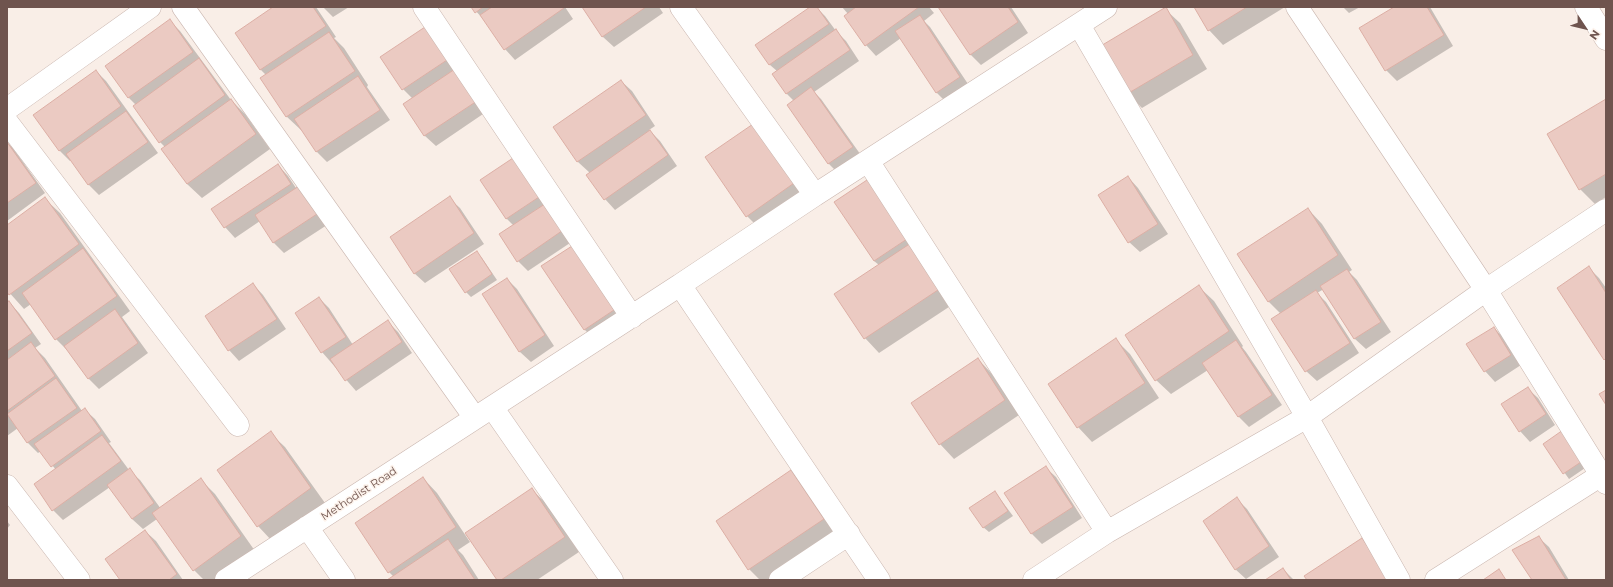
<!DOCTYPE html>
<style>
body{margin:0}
#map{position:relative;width:1613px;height:587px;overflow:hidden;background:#f9eee7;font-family:Montserrat,sans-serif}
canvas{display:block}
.frame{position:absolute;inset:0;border:8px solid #6f544e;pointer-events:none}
.north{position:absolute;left:1565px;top:8px;width:40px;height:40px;-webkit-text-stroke:3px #fdf3ec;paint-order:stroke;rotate:125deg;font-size:11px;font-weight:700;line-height:16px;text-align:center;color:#6f544e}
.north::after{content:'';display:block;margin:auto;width:14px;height:18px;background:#6f544e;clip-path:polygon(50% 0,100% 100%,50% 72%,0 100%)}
</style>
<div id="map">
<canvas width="1613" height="587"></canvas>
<div class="frame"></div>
<div class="north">N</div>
</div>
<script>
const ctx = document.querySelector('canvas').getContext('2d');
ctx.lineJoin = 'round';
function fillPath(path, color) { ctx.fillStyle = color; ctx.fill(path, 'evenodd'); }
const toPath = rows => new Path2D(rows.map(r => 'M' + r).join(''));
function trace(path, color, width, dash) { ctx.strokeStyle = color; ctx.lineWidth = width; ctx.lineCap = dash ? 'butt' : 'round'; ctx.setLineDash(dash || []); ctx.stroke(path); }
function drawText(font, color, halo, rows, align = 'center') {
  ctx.font = font + ' Montserrat,sans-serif'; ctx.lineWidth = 3; ctx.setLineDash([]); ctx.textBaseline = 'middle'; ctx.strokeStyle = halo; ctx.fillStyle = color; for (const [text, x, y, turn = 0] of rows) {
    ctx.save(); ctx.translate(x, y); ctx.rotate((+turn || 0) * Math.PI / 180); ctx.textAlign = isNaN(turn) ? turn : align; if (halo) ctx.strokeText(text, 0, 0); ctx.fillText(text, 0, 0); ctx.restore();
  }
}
const shadow = toPath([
 [275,7,316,7,336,37,334,38,344,48,368,85,367,87,390,120,327,162,317,152,302,130,301,130,286,116,266,75,261,70,236,33],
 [323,7,349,7,333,17],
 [472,7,565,7,573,19,515,60,505,49,486,22],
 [583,7,659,7,663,13,614,47,603,37],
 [812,7,816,7,825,16,836,31,846,41,859,61,814,92,821,99,863,158,839,174,829,164,788,105,794,101,787,94,773,74,777,71,770,65,757,46],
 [842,7,929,7,934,13,924,21,930,27,970,87,947,103,936,92,901,38,876,56,866,45,845,16,848,14],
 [939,7,1011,7,1028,33,981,65,970,54],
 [1195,7,1285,7,1223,45,1209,30],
 [1343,7,1360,7,1349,13],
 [1396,7,1430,7,1453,46,1397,81,1386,70,1361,28],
 [1165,9,1180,23,1207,69,1142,108,1128,94],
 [170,21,180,31,231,100,245,114,270,149,202,198,187,184,165,147,160,142,136,105,129,98,106,66],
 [425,28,486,112,436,146,425,136,404,104,412,98,403,89,381,57],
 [96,71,106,81,158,153,99,195,89,185,71,159,70,161,59,150],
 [621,81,632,91,655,126,649,130,660,141,677,166,615,210,605,199,590,173,578,162,554,128],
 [1606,100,1606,197,1595,204,1580,189,1548,134],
 [770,137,811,196,762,231,747,216,706,158],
 [7,142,13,148,45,193,7,221],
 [278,165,288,176,296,188,327,225,284,253,274,243,260,221,235,238,225,227],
 [1128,177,1138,188,1168,234,1140,252,1129,242],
 [870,179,955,303,879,353,865,338,879,265,874,261,836,202],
 [481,180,551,201,579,237,528,271,518,261,514,226,506,218],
 [449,198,460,208,484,244,425,283,414,273],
 [45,199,60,213,130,311,122,317,148,353,99,389,88,378,71,354,56,339,31,304,24,309,7,290,7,226],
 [1308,209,1322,224,1352,270,1349,272,1357,280,1391,332,1366,349,1355,339,1324,289,1317,293,1326,302,1359,353,1317,381,1306,371,1281,314,1268,301],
 [571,247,624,321,595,340,585,330,542,266],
 [477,253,482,258,497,280,471,297,466,292],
 [1589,268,1599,278,1606,288,1606,361,1605,359],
 [507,279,517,289,554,346,531,362,520,352,483,295],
 [253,284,263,295,286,329,239,361,229,350],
 [1199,287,1214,301,1243,346,1242,347,1246,352,1282,405,1249,427,1239,417,1208,370,1171,394,1156,380],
 [319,298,329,308,353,345,388,322,398,332,412,353,356,391,322,352],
 [9,302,19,313,41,344,35,348,45,358,82,411,84,409,95,419,111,442,109,443,129,470,140,480,161,509,201,480,215,494,255,551,214,580,204,580,194,570,157,519,143,529,132,519,110,487,63,520,53,510,56,470,41,451,38,453,28,443,18,428,7,436,7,304],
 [1494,328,1504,338,1521,365,1495,382,1485,371],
 [1116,340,1130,354,1159,398,1092,442,1078,427],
 [978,359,992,374,1019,415,954,459,940,444],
 [1527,388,1538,398,1555,425,1530,442,1520,431,1503,405],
 [270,433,285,447,325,503,272,541,258,526],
 [1544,444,1588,466,1569,479],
 [1045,467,1056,477,1082,518,1042,544,1032,534,1006,494],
 [791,471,806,486,838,534,769,580,760,580,749,569,717,521],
 [423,478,437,493,470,542,458,550,463,555,479,580,388,580,394,577,389,572],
 [532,490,547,504,579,552,537,580,498,580],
 [995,492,1013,516,989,532,983,527],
 [1237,499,1247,509,1279,557,1246,579,1235,569],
 [7,521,10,525,7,529],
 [145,531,156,541,183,580,121,580],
 [1538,537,1549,547,1569,580,1533,580],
 [1283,569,1294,580,1267,580]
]);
const building = toPath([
 [273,7,313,7,326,26,260,70,235,33,273,7],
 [471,7,483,7,475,13,471,7],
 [492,7,563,7,564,8,504,50,480,15,492,7],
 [582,7,646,7,602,37,582,7],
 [810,7,817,7,829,24,769,65,755,45,810,7],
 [856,7,919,7,865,46,844,16,856,7],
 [938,7,1008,7,1018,22,970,55,938,7],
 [1166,7,1193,55,1127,94,1099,47,1166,7],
 [1194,7,1247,7,1208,31,1194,7],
 [1394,7,1427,7,1444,35,1385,71,1359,28,1394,7],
 [920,15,960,77,936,93,895,31,920,15],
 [170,19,193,52,128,98,105,66,170,19],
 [425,27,447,60,402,90,380,57,425,27],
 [836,29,850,50,786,94,772,74,836,29],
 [329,32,355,71,286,117,260,78,329,32],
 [199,58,225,95,159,143,133,106,199,58],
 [455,69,477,101,424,136,403,104,455,69],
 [96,70,121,106,59,151,33,115,96,70],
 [358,76,380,110,316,152,294,119,358,76],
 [621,80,646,115,577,162,553,127,621,80],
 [811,87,853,147,828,164,787,105,811,87],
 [231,99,256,134,187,184,161,149,231,99],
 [1606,99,1606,174,1579,190,1547,134,1606,99],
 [126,111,148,142,88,185,66,154,126,111],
 [756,122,797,181,746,217,705,157,756,122],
 [650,130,668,155,604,200,586,175,650,130],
 [7,142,36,183,7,203,7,142],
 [516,156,542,195,506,219,480,180,516,156],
 [278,164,291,184,224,228,211,209,278,164],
 [1128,176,1158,224,1128,243,1098,195,1128,176],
 [870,178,910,237,874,261,834,202,870,178],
 [299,186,317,214,273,243,255,215,299,186],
 [450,196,474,233,414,274,390,237,450,196],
 [45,197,79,244,9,295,7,292,7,225,45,197],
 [551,200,569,226,517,262,499,234,551,200],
 [1308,208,1338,255,1268,302,1237,254,1308,208],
 [911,243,941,288,864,339,834,294,911,243],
 [572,246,614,310,584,330,541,266,572,246],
 [83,248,117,296,55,340,22,293,83,248],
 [477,251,492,274,465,293,449,269,477,251],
 [1589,266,1606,293,1606,358,1604,360,1557,288,1589,266],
 [1347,269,1381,322,1354,339,1320,286,1347,269],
 [507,278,545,335,519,352,482,294,507,278],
 [253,283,277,319,228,351,205,316,253,283],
 [1199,285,1229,331,1155,381,1125,335,1199,285],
 [1316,290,1350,343,1305,372,1271,319,1316,290],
 [319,297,346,337,321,353,295,313,319,297],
 [9,301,32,333,7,351,7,302,9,301],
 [115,309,138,343,88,379,64,346,115,309],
 [388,320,402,342,345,381,330,359,388,320],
 [1494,327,1511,355,1484,372,1466,344,1494,327],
 [1116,338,1145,383,1077,428,1048,384,1116,338],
 [1236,340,1272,395,1238,417,1202,363,1236,340],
 [31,342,55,376,7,411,7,360,31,342],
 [978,358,1005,400,939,445,911,403,978,358],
 [56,378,77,408,27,443,7,414,56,378],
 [1528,387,1546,414,1519,432,1501,404,1528,387],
 [1606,390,1606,405,1599,394,1606,390],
 [85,408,101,431,51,467,34,444,85,408],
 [1563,430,1584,460,1563,474,1543,444,1563,430],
 [271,431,311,488,257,527,217,470,271,431],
 [102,435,121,461,52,511,34,484,102,435],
 [1046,466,1073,507,1031,534,1004,493,1046,466],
 [130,468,154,503,132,519,107,485,130,468],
 [791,470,824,519,748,570,716,521,791,470],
 [423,477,456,527,388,573,355,523,423,477],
 [201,478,241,536,193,571,152,513,201,478],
 [532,488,565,537,501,580,497,580,465,533,532,488],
 [995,491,1008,511,983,528,969,508,995,491],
 [1237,497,1269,546,1235,570,1203,521,1237,497],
 [145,530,177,574,169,580,120,580,105,559,145,530],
 [1539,536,1566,580,1532,580,1512,550,1539,536],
 [1362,538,1390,580,1307,580,1304,576,1362,538],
 [448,539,475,580,387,580,448,539],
 [1283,568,1291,580,1265,580,1283,568],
 [1499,569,1506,580,1483,580,1499,569]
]);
const street = toPath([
 [183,7,475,418],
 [424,7,632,317],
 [681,7,815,195,680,285,879,580],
 [1297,7,1486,290,1606,483],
 [1586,7,1606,39],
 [1079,25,1307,417,1399,580],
 [7,109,150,7],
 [7,122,238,425],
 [868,161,1107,532],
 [815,195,1106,7],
 [492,407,612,580],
 [7,486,79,580],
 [307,527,344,580],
 [226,580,680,285],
 [780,580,849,534],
 [1034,580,1107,532,1307,417,1486,290,1606,210],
 [1436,580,1606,472]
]);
const streetNames = [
 ["Methodist Road",359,494,-33]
];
fillPath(shadow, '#0003');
fillPath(building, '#ebcac2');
trace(building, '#dcaea4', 1);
trace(street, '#c9b5ae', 23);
trace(street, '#fff', 22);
drawText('11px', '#6f544e', '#fdf3ec', streetNames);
</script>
